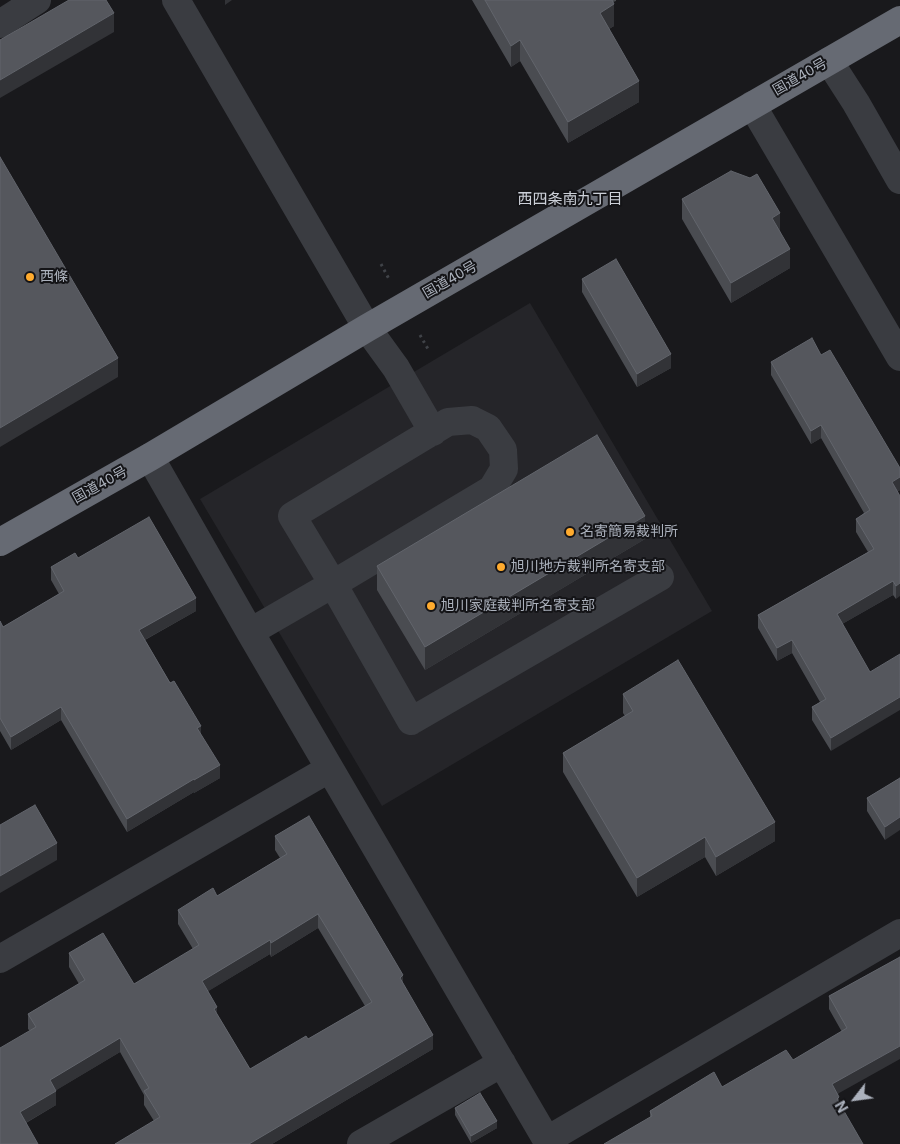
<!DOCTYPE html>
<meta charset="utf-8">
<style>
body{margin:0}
#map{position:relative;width:900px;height:1144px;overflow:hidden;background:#19191c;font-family:Inter,sans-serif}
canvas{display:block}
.north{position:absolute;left:830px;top:1074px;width:50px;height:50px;-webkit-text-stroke:4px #141417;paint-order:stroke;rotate:240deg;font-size:14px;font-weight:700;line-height:20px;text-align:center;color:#abb1bc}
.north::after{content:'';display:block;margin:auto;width:18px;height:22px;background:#abb1bc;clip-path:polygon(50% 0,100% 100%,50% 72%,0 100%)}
</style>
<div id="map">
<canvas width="900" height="1144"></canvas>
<div class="north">N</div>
</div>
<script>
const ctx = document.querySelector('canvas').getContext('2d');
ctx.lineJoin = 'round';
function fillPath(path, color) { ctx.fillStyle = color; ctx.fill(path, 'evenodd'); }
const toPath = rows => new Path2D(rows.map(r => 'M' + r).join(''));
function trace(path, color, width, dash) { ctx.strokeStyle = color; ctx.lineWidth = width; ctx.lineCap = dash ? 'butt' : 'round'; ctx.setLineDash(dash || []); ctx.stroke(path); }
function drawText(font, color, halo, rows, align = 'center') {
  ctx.font = font + ' Inter,"Noto Sans JP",sans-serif'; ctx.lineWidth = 4; ctx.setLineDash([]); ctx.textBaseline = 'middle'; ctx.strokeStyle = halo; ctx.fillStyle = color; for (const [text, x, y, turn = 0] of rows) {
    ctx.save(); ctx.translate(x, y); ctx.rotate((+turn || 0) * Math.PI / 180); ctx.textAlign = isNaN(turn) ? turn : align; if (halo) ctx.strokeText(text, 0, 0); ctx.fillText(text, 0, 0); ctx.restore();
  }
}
const built = toPath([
 [530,303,712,611,382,806,200,499]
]);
const path = toPath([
 [381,264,389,279],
 [420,335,428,349]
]);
const minor = toPath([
 [176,0,367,328,396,368,433,432],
 [0,24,37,0],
 [829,61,856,103,900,180],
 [752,105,900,357],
 [472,420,488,428,503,450,504,469,492,489,333,584,292,516,448,422,472,420],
 [150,457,250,632,549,1144],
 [250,632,333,584,411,721,660,577],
 [0,959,329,769],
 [547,1140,900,933],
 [361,1144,502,1063]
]);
const highway = toPath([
 [0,542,150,457,367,328,900,20]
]);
const wall = toPath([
 [472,0,616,0,616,1,613,2,614,26,609,29,639,102,568,143,520,61,511,67],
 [682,199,780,231,790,268,731,303,682,219],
 [582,279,671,368,637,387,582,292],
 [771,362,900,490,897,492,896,599,893,595,842,624,831,751,812,720,812,707,820,702,792,653,777,661,758,628,758,615,868,552,856,532,856,519,864,513,821,438,811,444,771,375],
 [645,539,425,670,377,590,377,566],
 [78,558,196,611,145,640,201,735,220,778,194,793,194,792,127,832,61,720,11,750,0,731,0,621,3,627,59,594,51,580,51,567],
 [623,694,775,841,716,876,705,857,637,897,563,772,563,753,625,716,623,713],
 [900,778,885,840,867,811,867,798],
 [275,836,403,984,433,1049,272,1144,115,1144,154,1121,144,1105,144,1095,120,1052,56,1090,56,1105,26,1123,0,1144,30,1031,28,1029,28,1014,79,984,69,967,69,953,134,984,193,949,178,924,178,910,217,896,280,858,275,850],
 [318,928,365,1006,308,1039,250,1069,217,1014,208,991,270,954,271,957],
 [900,957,838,1094,839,1103,650,1118,650,1111,722,1087,793,1060,842,1032,829,1009,829,996],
 [455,1108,497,1128,471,1143,455,1115]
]);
const shadedWall = toPath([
 [225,0,232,0,225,5],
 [614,4,614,26,600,34,600,13],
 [114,13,114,32,0,98,0,80],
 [520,40,520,61,511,67,511,46],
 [639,81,639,102,568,143,568,122],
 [780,213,780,233,772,218],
 [790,249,790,268,731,303,731,283],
 [671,354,671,368,637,387,637,374],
 [118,358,118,377,0,447,0,428],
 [821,425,821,438,811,444,811,431],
 [900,477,900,490,892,495,892,482],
 [645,516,645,539,425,670,425,647],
 [893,581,893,595,837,627,837,614],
 [900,583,900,596,896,599,896,586],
 [196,598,196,611,139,643,139,630],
 [792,640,792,653,777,661,777,648],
 [900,697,900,710,831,751,831,738],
 [61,707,61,720,11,750,11,737],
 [201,726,201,739,197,728],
 [220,765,220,778,194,793,194,780],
 [194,779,194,792,127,832,127,819],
 [900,817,900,830,885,840,885,827],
 [775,822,775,841,716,876,716,857],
 [705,837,705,857,637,897,637,878],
 [57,843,57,860,0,893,0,876],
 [318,914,318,928,271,957,271,943],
 [270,940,270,954,202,995,202,981],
 [403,975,403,989,400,978],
 [217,1007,217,1021,214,1009],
 [433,1035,433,1049,272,1144,249,1144],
 [120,1038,120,1052,50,1094,50,1080],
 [900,1046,900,1059,832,1097,832,1084],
 [56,1091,56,1105,20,1126,20,1112],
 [497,1121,497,1128,471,1143,471,1136]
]);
const building = toPath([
 [69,0,106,0,114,13,0,80,0,40,69,0],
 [485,0,612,0,614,4,600,13,639,81,568,122,520,40,511,46,485,0],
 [0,157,118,358,0,428,0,157],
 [731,171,750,178,757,174,780,213,772,218,790,249,731,283,682,199,731,171],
 [616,259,671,354,637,374,582,279,616,259],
 [812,338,821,355,830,350,900,468,900,477,892,482,900,496,900,583,896,586,893,581,837,614,870,672,900,654,900,697,831,738,812,707,826,699,792,640,777,648,758,615,874,549,856,519,870,510,821,425,811,431,771,362,812,338],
 [597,435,645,516,425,647,377,566,597,435],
 [149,517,196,598,139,630,170,683,174,681,201,726,197,728,220,765,194,780,194,779,127,819,61,707,11,737,0,718,0,621,3,627,64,591,51,567,75,553,78,558,149,517],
 [678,660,775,822,716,857,705,837,637,878,563,753,633,711,623,694,678,660],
 [900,778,900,817,885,827,867,798,900,778],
 [35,805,57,843,0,876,0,825,35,805],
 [309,816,403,975,400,978,433,1035,249,1144,115,1144,160,1117,144,1091,149,1088,120,1038,50,1080,56,1091,20,1112,38,1144,0,1144,0,1048,36,1027,28,1014,85,980,69,953,103,933,134,984,199,945,178,910,213,888,217,896,287,854,275,836,309,816],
 [318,914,372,1002,308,1039,306,1036,250,1069,214,1009,217,1007,202,981,270,940,271,943,318,914],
 [900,957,900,1046,832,1084,839,1097,837,1099,863,1144,604,1144,652,1116,650,1111,714,1072,722,1087,786,1050,793,1060,847,1028,829,996,900,957],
 [480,1093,497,1121,471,1136,455,1108,480,1093]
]);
const markers = [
 [30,277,5,"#ffab2e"],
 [570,532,5,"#ffab2e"],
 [501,567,5,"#ffab2e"],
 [431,606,5,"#ffab2e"]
];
const streetNames = [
 ["国道40号",800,77,-30],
 ["国道40号",450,280,-30],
 ["国道40号",100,485,-29]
];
const poiNames = [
 ["西條",40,277],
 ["名寄簡易裁判所",580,532],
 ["旭川地方裁判所名寄支部",511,567],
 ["旭川家庭裁判所名寄支部",441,606]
];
const neighbourhoodNames = [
 ["西四条南九丁目",570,199]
];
fillPath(built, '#252529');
trace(path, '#404348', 3, [2.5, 4]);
trace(minor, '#3a3c41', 28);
trace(highway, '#666a73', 28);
fillPath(wall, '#4a4c51');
fillPath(shadedWall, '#323337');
fillPath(building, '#55575d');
trace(building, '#62656c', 1);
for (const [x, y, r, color] of markers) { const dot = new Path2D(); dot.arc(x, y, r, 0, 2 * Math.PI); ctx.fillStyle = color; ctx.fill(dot); trace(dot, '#141417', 2); }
drawText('14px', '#abb1bc', '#141417', streetNames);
drawText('14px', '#abb1bc', '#141417', poiNames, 'left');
drawText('15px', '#ccd0d8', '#141417', neighbourhoodNames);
</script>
